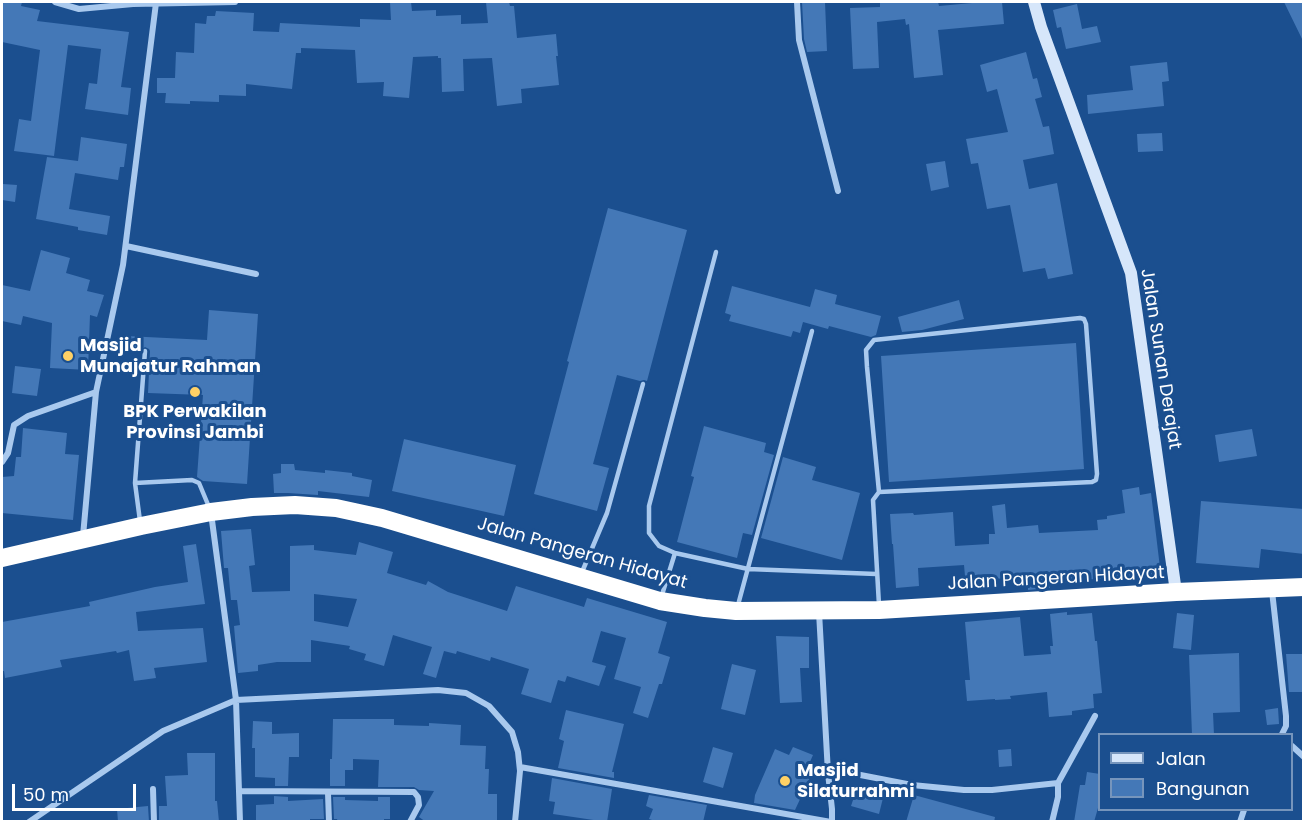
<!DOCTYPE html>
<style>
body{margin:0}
#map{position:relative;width:1305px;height:823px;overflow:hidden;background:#1b4f8f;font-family:Poppins,sans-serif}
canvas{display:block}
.frame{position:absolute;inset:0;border:3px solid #fff;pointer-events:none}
.legend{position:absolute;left:1098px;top:733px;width:195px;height:78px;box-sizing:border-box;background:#1b4f8f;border:2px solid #7695bc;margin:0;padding:8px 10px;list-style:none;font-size:18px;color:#fff}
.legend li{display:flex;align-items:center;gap:12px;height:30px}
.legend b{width:30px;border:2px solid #7695bc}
.scale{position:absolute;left:12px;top:784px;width:124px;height:27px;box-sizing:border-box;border:3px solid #fff;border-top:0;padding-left:8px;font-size:18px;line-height:21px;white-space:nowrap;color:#fff;-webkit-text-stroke:4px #1b4f8f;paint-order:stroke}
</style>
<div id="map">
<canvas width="1305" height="823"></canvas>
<div class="frame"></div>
<ul class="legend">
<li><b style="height:8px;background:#d6e6fa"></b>Jalan</li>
<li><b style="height:16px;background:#4478b7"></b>Bangunan</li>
</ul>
<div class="scale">50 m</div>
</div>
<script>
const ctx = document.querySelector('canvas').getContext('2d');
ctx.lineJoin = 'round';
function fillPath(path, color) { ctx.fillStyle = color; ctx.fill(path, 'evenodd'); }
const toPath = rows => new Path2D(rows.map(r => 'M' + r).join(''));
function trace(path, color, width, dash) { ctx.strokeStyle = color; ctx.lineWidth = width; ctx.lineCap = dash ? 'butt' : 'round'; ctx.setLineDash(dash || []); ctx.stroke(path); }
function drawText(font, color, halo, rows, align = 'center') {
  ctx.font = font + ' Poppins,sans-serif'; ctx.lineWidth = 6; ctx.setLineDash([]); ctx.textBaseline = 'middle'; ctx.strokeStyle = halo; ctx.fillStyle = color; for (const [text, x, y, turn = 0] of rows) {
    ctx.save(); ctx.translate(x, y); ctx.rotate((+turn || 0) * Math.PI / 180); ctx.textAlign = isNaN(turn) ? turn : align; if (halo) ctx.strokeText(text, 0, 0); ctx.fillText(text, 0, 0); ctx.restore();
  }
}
const building = toPath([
 [2,2,22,2,21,6,40,10,37,21,129,32,121,87,131,88,128,115,85,109,89,83,97,84,101,49,68,45,54,156,14,151,19,119,31,121,40,50,2,42],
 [390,2,411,2,412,11,436,10,436,16,461,15,461,24,488,23,486,2,509,2,510,6,514,6,517,38,556,34,558,56,556,56,559,85,521,89,522,103,497,106,492,58,463,59,464,91,442,92,441,58,438,58,438,56,413,57,409,98,383,96,384,82,357,83,355,50,301,48,301,53,296,53,292,89,246,84,246,96,219,95,219,102,190,101,190,104,165,103,166,93,157,93,157,78,175,78,176,52,194,53,195,23,206,24,207,16,215,16,216,11,254,13,253,31,279,32,280,23,360,27,360,19,391,20],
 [802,2,825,2,827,51,807,52,804,39],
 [880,2,938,2,939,6,983,2,1002,2,1004,24,938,30,943,75,914,78,909,24,906,25,905,19,877,22,879,68,853,69,850,8,880,7],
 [1284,2,1304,2,1304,43],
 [1077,4,1082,29,1097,26,1101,42,1066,49,1061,27,1057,28,1053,10],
 [1026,52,1033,79,1037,78,1042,97,1035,99,1043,127,1049,126,1054,154,1023,160,1029,189,1057,183,1073,274,1048,279,1045,268,1023,272,1010,205,987,209,978,163,971,164,966,139,1008,132,997,89,987,92,980,65],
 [1167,62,1169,81,1162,82,1164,106,1088,114,1087,95,1133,90,1130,66],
 [1162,133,1163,151,1138,152,1137,134],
 [81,137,127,144,124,167,120,167,118,180,75,173,69,209,110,216,107,235,78,230,78,227,36,219,47,157,78,161],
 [945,161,949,187,931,191,926,164],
 [3,184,17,185,15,202,2,200],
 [608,208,687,230,647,381,644,380,640,381,617,375,593,464,609,468,597,511,534,494,569,362,567,361],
 [41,250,70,258,66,273,90,280,87,291,104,295,97,317,90,315,88,370,50,368,52,323,23,316,21,325,2,321,2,285,30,291],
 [732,286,810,307,815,289,837,295,835,304,881,316,876,335,871,337,829,326,828,329,803,322,800,333,793,331,791,337,729,321,731,315,725,313],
 [959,300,964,319,922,330,902,332,898,317],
 [209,310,258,314,247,484,203,481,197,477,203,395,148,393,150,351,149,349,145,347,141,350,124,348,126,336,207,340],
 [1076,343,1084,469,889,482,881,356],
 [15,366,41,369,37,396,12,393],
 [704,426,766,443,764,452,774,455,752,535,743,533,737,558,677,542,694,477,691,476],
 [23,428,67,433,65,454,79,455,73,520,2,513,2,477,14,476,16,457,21,457],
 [1252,429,1257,456,1219,462,1215,435],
 [404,439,516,465,504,516,392,491],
 [783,457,816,467,812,480,860,493,842,560,761,538],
 [281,464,294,464,295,470,325,473,325,470,352,473,352,476,372,480,369,497,318,491,318,495,288,493,274,493,273,474,281,473],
 [1139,487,1140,495,1151,493,1161,576,1118,582,1118,578,1077,580,1077,582,1050,584,1050,588,1028,590,1028,577,992,579,991,574,965,576,964,565,918,568,919,586,896,588,893,544,892,544,890,514,913,513,914,515,953,512,955,546,989,544,989,534,995,534,992,506,1005,504,1007,528,1038,525,1039,533,1098,530,1097,520,1107,519,1107,516,1125,513,1122,490],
 [1201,501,1304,509,1304,554,1261,549,1259,568,1196,563],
 [251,529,255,565,249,566,252,592,290,591,290,546,314,545,314,550,356,555,359,542,393,552,387,573,426,585,428,581,448,592,507,611,516,586,584,607,587,598,667,622,658,653,670,657,662,684,659,684,648,718,633,713,641,687,614,679,626,638,601,631,592,662,606,666,599,686,567,676,565,682,558,680,551,703,521,694,529,669,491,657,490,661,457,651,456,654,444,651,436,678,423,674,432,647,393,635,384,666,364,660,366,654,349,649,350,646,311,640,311,662,277,662,258,665,258,671,238,673,234,626,240,625,237,600,231,600,228,568,224,568,221,531],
 [314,594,357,599,348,627,314,621],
 [196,544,205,604,136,612,138,631,203,628,207,662,154,668,156,678,134,681,129,650,117,653,116,651,60,660,62,667,5,678,4,671,2,671,2,622,90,606,89,602,155,587,188,582,183,546],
 [1067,612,1067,615,1092,613,1095,641,1097,641,1102,693,1093,694,1094,708,1072,711,1072,715,1049,717,1047,692,1010,696,1011,699,995,700,995,699,967,701,965,680,970,680,965,622,1020,617,1024,656,1051,654,1050,646,1053,646,1050,614],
 [1177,613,1194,615,1191,650,1173,648],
 [776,636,809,637,809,668,800,668,802,702,780,703],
 [1239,653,1240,712,1213,713,1214,735,1192,735,1189,655],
 [1286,654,1304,654,1304,692,1289,692],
 [732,664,756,670,745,715,721,709],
 [1278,708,1279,724,1267,725,1265,710],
 [566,710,624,724,612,772,614,772,614,778,558,768,564,741,559,739],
 [333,719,394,719,394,725,429,726,429,723,461,725,460,745,486,746,485,769,489,769,488,794,497,794,497,822,426,822,419,817,434,791,419,790,414,787,378,787,379,760,353,759,353,770,345,770,345,786,330,786,330,759,332,759],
 [253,721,272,722,272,734,299,733,299,757,289,757,288,786,275,786,275,778,255,777,255,748,252,748],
 [713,747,733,753,723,788,703,782],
 [793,747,813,755,809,764,815,767,795,810,754,803,755,795,775,749,789,755],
 [1011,749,1012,766,999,767,998,750],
 [187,753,215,753,215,801,217,801,219,822,159,822,159,806,167,806,165,776,188,775],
 [1087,772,1100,774,1100,808,1098,808,1094,822,1074,822,1080,785,1085,785],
 [552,778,612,789,607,822,553,814,555,802,549,801],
 [866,785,885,790,879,814,851,806,855,794,863,796],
 [649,795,707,805,703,822,658,822,649,819,653,809,646,806],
 [914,795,995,817,994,822,906,822],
 [274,796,288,797,288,801,323,799,324,819,310,819,310,822,256,822,256,805,274,804],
 [333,797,345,797,345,800,378,801,378,797,390,797,390,819,384,819,384,822,338,822,337,819,334,819],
 [148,806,149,822,118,822,117,809]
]);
const lane = toPath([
 [716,252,649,506,649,533,659,546,675,553,748,569,876,574],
 [135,483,192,480,199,483,209,507],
 [879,492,1092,482,1096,480,1097,474,1086,324,1084,319,1080,318,874,340,866,350,867,367,879,492,873,500,879,605],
 [140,521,135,483,145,351],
 [582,572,607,513,643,384],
 [661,598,675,553],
 [738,605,812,331]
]);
const street = toPath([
 [55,2,79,9,133,4,235,2],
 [797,2,799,40,838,191],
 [126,246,256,274],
 [2,462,8,453,14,425,28,416,96,392],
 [211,513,236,700,240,822],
 [83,536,96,392,123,265,156,3,157,2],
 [1272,591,1286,716,1286,726,1282,734],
 [819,612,828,773,832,809,832,822],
 [1292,746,1304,757],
 [520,767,831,822],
 [828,773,845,772,912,785,964,790,992,790,1058,783],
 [153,789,154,822],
 [239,791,414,792,418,797,419,805,410,822],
 [328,793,329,822],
 [29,822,163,731,236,700,438,690,466,693,489,706,512,732,518,752,520,771,515,822],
 [1052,822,1058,797,1058,783,1095,716],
 [1240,822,1244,810]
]);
const secondary = toPath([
 [1034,2,1041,27,1131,273,1176,592]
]);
const highway = toPath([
 [2,558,141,526,211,512,252,507,295,505,336,508,382,518,660,601,705,608,736,611,879,610,1176,592,1304,587]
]);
const markers = [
 [68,356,6,"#ffd166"],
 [195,392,6,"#ffd166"],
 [785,781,6,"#ffd166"]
];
const poiNames = [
 ["Masjid",80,346],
 ["Munajatur Rahman",80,367],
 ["BPK Perwakilan",195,412,"center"],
 ["Provinsi Jambi",195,433,"center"],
 ["Masjid",797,771],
 ["Silaturrahmi",797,792]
];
const streetNames = [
 ["Jalan Sunan Derajat",1160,359,81],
 ["Jalan Pangeran Hidayat",582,554,16],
 ["Jalan Pangeran Hidayat",1056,579,-3]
];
fillPath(building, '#4478b7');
trace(lane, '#a9c9ee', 4.5);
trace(street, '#a9c9ee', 6);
trace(secondary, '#d6e6fa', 12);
trace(highway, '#fff', 18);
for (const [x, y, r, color] of markers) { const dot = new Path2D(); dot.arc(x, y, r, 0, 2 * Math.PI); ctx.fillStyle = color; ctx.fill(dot); trace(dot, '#1b4f8f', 2); }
drawText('bold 18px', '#fff', '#1b4f8f', poiNames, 'left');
drawText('18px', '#fff', '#1b4f8f', streetNames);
</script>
